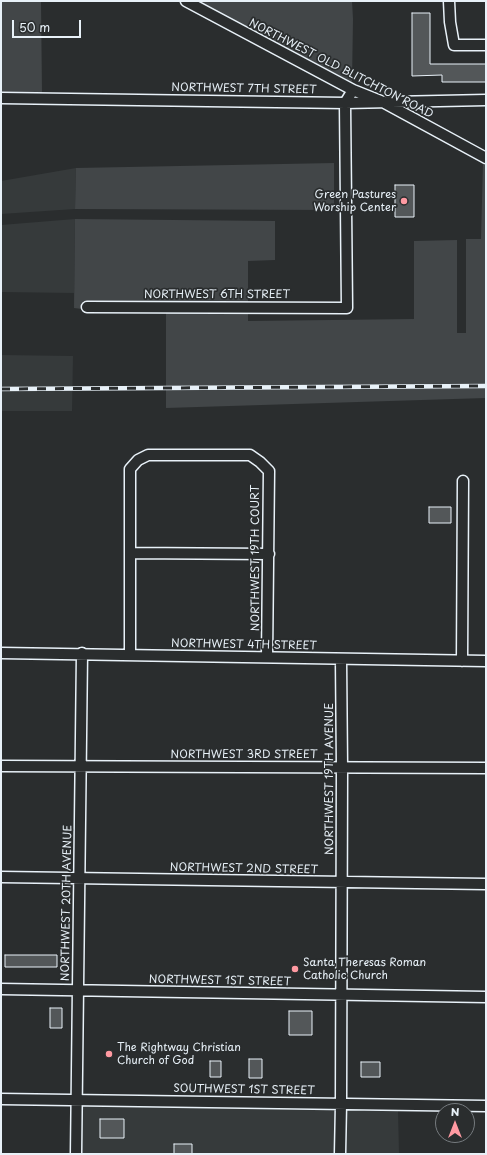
<!DOCTYPE html>
<style>
body{margin:0}
#map{position:relative;width:487px;height:1155px;overflow:hidden;background:#2a2d2e;font-family:"Playpen Sans",sans-serif}
canvas{display:block}
.frame{position:absolute;inset:0;border:2px solid #e8f1f8;pointer-events:none}
.north{position:absolute;left:435px;top:1103px;width:40px;height:40px;box-sizing:border-box;background:#2a2d2e;border:1px solid #767b7f;border-radius:50%;rotate:0deg;font-size:11px;font-weight:700;line-height:16px;text-align:center;color:#e8f1f8}
.north::after{content:'';display:block;margin:auto;width:14px;height:18px;background:#ff9aa2;clip-path:polygon(50% 0,100% 100%,50% 72%,0 100%)}
.scale{position:absolute;left:12px;top:20px;width:69px;height:18px;box-sizing:border-box;border:2px solid #e8f1f8;border-top:0;padding-left:5px;font-size:12px;line-height:14px;white-space:nowrap;color:#e8f1f8;-webkit-text-stroke:3px #2a2d2e;paint-order:stroke}
</style>
<div id="map">
<canvas width="487" height="1155"></canvas>
<div class="frame"></div>
<div class="north">N</div>
<div class="scale">50 m</div>
</div>
<script>
const ctx = document.querySelector('canvas').getContext('2d');
ctx.lineJoin = 'round';
function fillPath(path, color) { ctx.fillStyle = color; ctx.fill(path, 'evenodd'); }
const toPath = rows => new Path2D(rows.map(r => 'M' + r).join(''));
function trace(path, color, width, dash) { ctx.strokeStyle = color; ctx.lineWidth = width; ctx.lineCap = dash ? 'butt' : 'round'; ctx.setLineDash(dash || []); ctx.stroke(path); }
function drawText(font, color, halo, rows, align = 'center') {
  ctx.font = font + ' "Playpen Sans",sans-serif'; ctx.lineWidth = 3.5; ctx.setLineDash([]); ctx.textBaseline = 'middle'; ctx.strokeStyle = halo; ctx.fillStyle = color; for (const [text, x, y, turn = 0] of rows) {
    ctx.save(); ctx.translate(x, y); ctx.rotate((+turn || 0) * Math.PI / 180); ctx.textAlign = isNaN(turn) ? turn : align; if (halo) ctx.strokeText(text, 0, 0); ctx.fillText(text, 0, 0); ctx.restore();
  }
}
const built = toPath([
 [76,168,75,209,1,214,1,181],
 [75,219,74,293,1,292,1,225],
 [1,355,73,356,72,411,1,411],
 [81,1105,336,1109,335,1154,81,1154],
 [346,1109,398,1110,399,1153,486,1154,344,1154]
]);
const green = toPath([
 [1,1,41,1,42,93,1,93],
 [197,1,352,1,353,19,352,82],
 [483,162,486,164,486,398,166,408,166,312,248,313,248,321,414,319,414,241,457,240,457,333,466,333,466,239,481,239],
 [334,163,334,210,75,209,76,168],
 [75,219,275,221,275,260,248,261,248,302,83,301,82,309,74,308]
]);
const building = toPath([
 [412,13,430,13,430,64,486,64,486,82,442,82,442,75,412,76,412,13],
 [395,185,414,185,414,217,395,217,395,185],
 [429,507,451,507,451,523,429,523,429,507],
 [5,955,57,955,57,967,5,967,5,955],
 [50,1008,62,1008,62,1028,50,1028,50,1008],
 [289,1011,312,1011,312,1035,289,1035,289,1011],
 [249,1059,262,1059,262,1078,249,1078,249,1059],
 [210,1061,221,1061,221,1077,210,1077,210,1061],
 [361,1062,380,1062,380,1077,361,1077,361,1062],
 [100,1119,124,1119,124,1138,100,1138,100,1119],
 [174,1144,192,1144,192,1154,174,1154,174,1144]
]);
const minor = toPath([
 [186,1,353,90,383,102,486,158],
 [449,1,450,22,454,45,486,45],
 [1,98,345,103,486,100],
 [87,307,347,308,345,103,353,90],
 [130,553,269,554],
 [1,653,486,661],
 [130,654,130,469,138,460,148,455,250,455,260,462,269,471,267,657],
 [462,661,463,481],
 [1,766,486,768],
 [1,877,486,884],
 [1,989,486,997],
 [1,1099,486,1106],
 [76,1154,82,653],
 [340,1154,341,1104,342,768,341,659]
]);
const rail = toPath([
 [1,389,486,386]
]);
const markers = [
 [404,201,4,"#ff9aa2"],
 [295,969,4,"#ff9aa2"],
 [109,1054,4,"#ff9aa2"]
];
const streetNames = [
 ["NORTHWEST OLD BLITCHTON ROAD",341,69,27],
 ["NORTHWEST 7TH STREET",244,89,1],
 ["NORTHWEST 6TH STREET",217,295],
 ["NORTHWEST 19TH COURT",256,558,-90],
 ["NORTHWEST 4TH STREET",244,645,1],
 ["NORTHWEST 3RD STREET",244,755],
 ["NORTHWEST 19TH AVENUE",330,779,-90],
 ["NORTHWEST 2ND STREET",244,869,1],
 ["NORTHWEST 20TH AVENUE",67,903,-89],
 ["NORTHWEST 1ST STREET",220,981,1],
 ["SOUTHWEST 1ST STREET",244,1090,1]
];
const poiNames = [
 ["Green Pastures",396,195,"right"],
 ["Worship Center",396,208,"right"],
 ["Santa Theresas Roman",303,963],
 ["Catholic Church",303,976],
 ["The Rightway Christian",117,1048],
 ["Church of God",117,1061]
];
fillPath(built, '#363a3b');
fillPath(green, '#424648');
fillPath(building, '#535759');
trace(building, '#e8f1f8', 1);
trace(minor, '#e8f1f8', 13);
trace(minor, '#2a2d2e', 10);
trace(rail, '#e8f1f8', 4.5);
trace(rail, '#2a2d2e', 3, [9]);
for (const [x, y, r, color] of markers) { const dot = new Path2D(); dot.arc(x, y, r, 0, 2 * Math.PI); ctx.fillStyle = color; ctx.fill(dot); trace(dot, '#2a2d2e', 1.5); }
drawText('11px', '#e8f1f8', '#2a2d2e', streetNames);
drawText('11px', '#e8f1f8', '#2a2d2e', poiNames, 'left');
</script>
